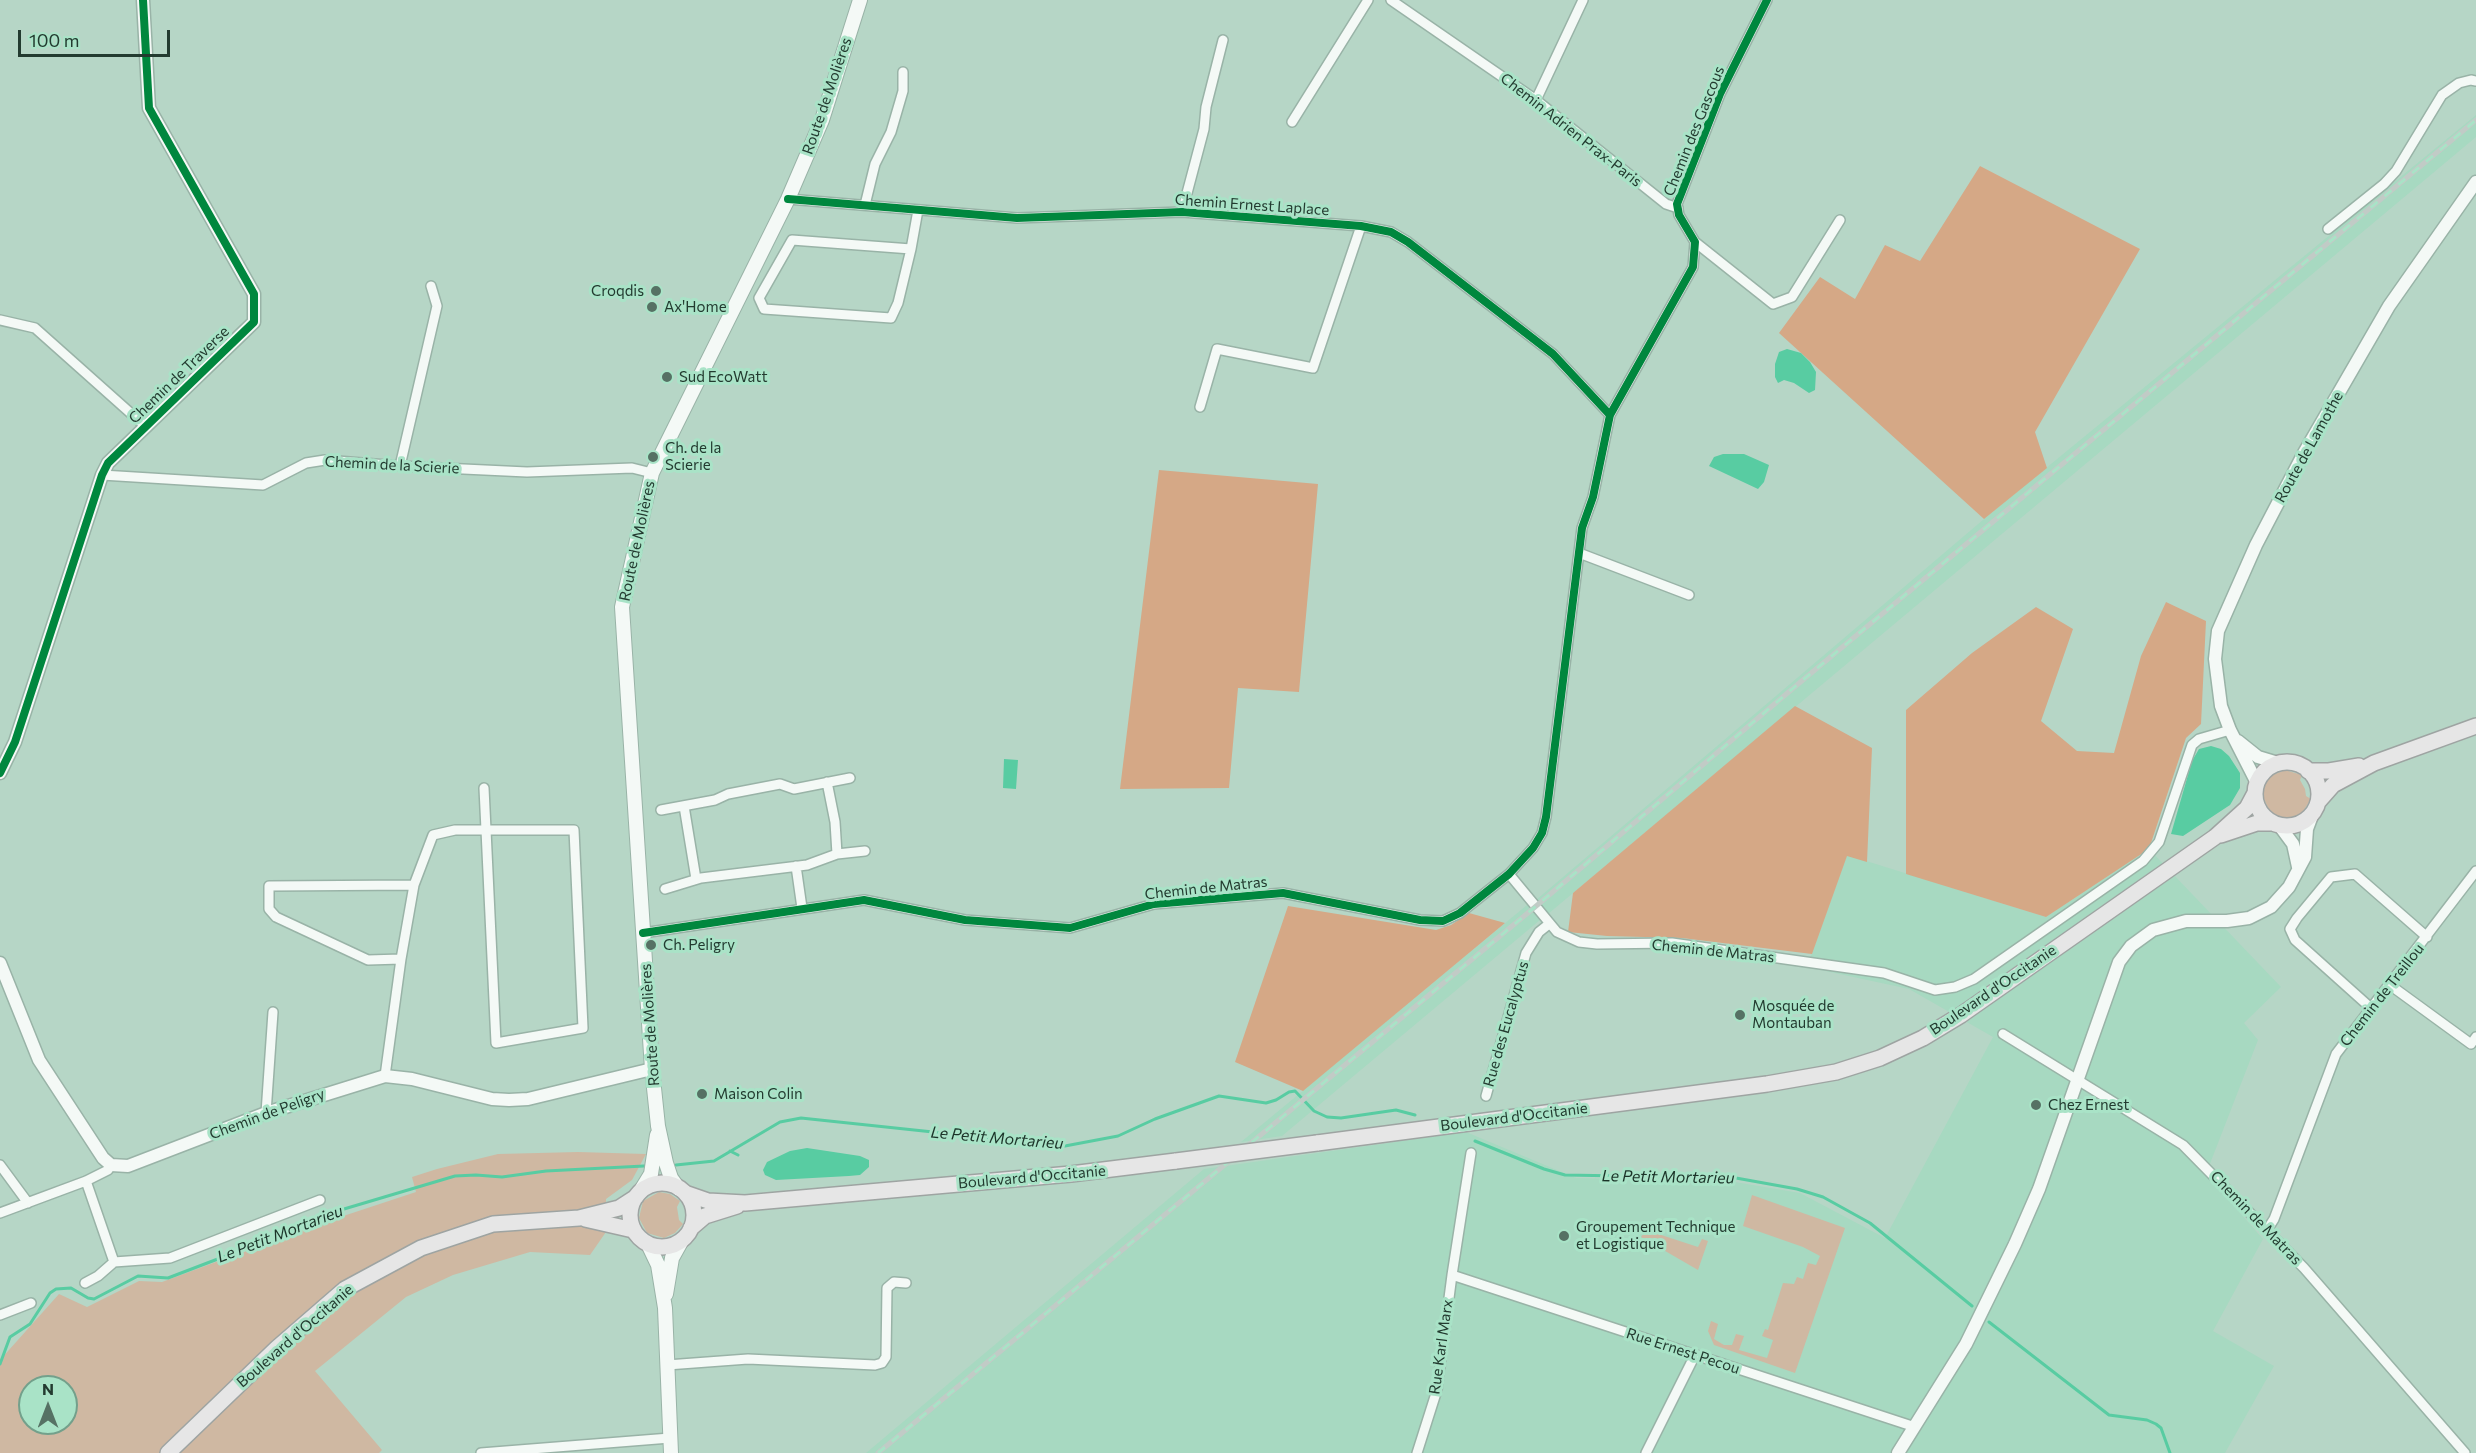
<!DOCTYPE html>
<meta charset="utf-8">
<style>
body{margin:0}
#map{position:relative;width:2476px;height:1453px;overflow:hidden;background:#b6d6c6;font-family:Commissioner,sans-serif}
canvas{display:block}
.north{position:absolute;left:18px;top:1375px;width:60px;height:60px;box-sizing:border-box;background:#a9e3c7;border:2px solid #73a08b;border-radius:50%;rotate:0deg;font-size:16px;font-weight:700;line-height:24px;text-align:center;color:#233b30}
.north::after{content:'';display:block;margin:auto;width:21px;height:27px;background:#567164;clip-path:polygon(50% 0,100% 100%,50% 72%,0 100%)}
.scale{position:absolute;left:18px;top:30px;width:152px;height:27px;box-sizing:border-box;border:3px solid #233b30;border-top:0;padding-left:8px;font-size:18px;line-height:21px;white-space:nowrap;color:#233b30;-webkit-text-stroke:4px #a9e3c7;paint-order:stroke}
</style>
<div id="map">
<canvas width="2476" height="1453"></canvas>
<div class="north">N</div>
<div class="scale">100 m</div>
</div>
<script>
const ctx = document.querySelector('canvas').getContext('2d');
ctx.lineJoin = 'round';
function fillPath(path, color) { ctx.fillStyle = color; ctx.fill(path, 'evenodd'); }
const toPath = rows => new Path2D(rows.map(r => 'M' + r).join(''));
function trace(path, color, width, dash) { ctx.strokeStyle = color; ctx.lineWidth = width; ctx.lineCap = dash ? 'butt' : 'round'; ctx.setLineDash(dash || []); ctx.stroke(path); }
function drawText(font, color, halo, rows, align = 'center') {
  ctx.font = font + ' Commissioner,sans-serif'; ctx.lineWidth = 6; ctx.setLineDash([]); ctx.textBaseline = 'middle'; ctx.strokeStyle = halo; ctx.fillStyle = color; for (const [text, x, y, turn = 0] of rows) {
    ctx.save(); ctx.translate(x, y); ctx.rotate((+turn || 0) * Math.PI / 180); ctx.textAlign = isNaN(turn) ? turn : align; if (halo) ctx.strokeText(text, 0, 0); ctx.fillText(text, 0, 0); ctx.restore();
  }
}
const built = toPath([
 [2476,115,2476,137,1548,914,1536,900,1984,519],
 [2149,849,2281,987,2244,1023,2258,1040,2206,1174,2263,1239,2213,1331,2274,1366,2225,1453,866,1453,1204,1169,1466,1132,1576,1178,1729,1181,1800,1193,1885,1238,1993,1037,1909,989,1807,967,1847,855,2046,917],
 [1527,905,1540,920,1282,1136,1241,1142]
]);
const green = toPath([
 [2285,770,2302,775,2300,780,2305,789,2306,796,2311,799,2302,813,2291,818,2280,818,2270,812,2263,797,2264,786,2270,776],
 [578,1152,646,1154,632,1180,606,1199,606,1232,590,1255,530,1252,453,1275,406,1297,315,1371,382,1450,379,1453,0,1453,0,1360,59,1294,87,1307,139,1281,162,1282,313,1226,416,1192,412,1177,437,1169,498,1154],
 [30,1387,66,1387,66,1423,30,1423],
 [659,1192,670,1194,680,1201,677,1207,679,1220,683,1224,675,1233,664,1238,647,1233,639,1218,643,1201],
 [1752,1195,1845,1228,1795,1373,1714,1345,1708,1331,1711,1321,1718,1324,1714,1339,1724,1345,1732,1345,1736,1334,1744,1336,1739,1350,1767,1358,1773,1340,1762,1336,1765,1329,1768,1330,1783,1283,1794,1284,1797,1277,1803,1279,1808,1263,1816,1265,1820,1256,1803,1247,1743,1226],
 [1646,1230,1698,1247,1702,1239,1708,1241,1698,1270,1641,1237]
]);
const forest = toPath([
 [1980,166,2140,249,2035,432,2047,468,1984,519,1779,333,1820,277,1855,299,1885,245,1920,261],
 [1159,470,1318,484,1299,692,1238,688,1229,788,1120,789],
 [2166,602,2206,621,2201,724,2186,738,2149,849,2046,917,1906,874,1906,710,1972,653,2036,607,2073,629,2041,721,2077,751,2114,753,2141,656],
 [1795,706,1872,748,1867,862,1847,856,1812,954,1682,938,1607,936,1568,932,1573,893],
 [1288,906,1436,930,1451,925,1469,913,1505,923,1303,1091,1235,1062]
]);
const water = toPath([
 [1787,349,1801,353,1810,362,1816,372,1815,390,1809,393,1794,383,1784,380,1778,383,1775,377,1775,364,1779,352],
 [1723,454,1744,454,1769,465,1764,482,1758,489,1709,466,1714,457],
 [2211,746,2221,749,2229,756,2240,773,2240,788,2230,805,2183,836,2171,834,2192,761,2199,749],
 [1004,759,1018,760,1016,789,1003,788],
 [807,1148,860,1156,869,1160,869,1167,860,1175,849,1176,776,1180,765,1175,763,1170,767,1162,790,1151]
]);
const stream = toPath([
 [1475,1141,1544,1169,1565,1175,1736,1178,1797,1189,1823,1197,1870,1223,1972,1306],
 [730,1151,738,1155],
 [676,1165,714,1161,780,1122,801,1118,1065,1146,1118,1136,1155,1119,1219,1096,1266,1103,1276,1100,1289,1092,1295,1091,1314,1111,1327,1117,1341,1118,1396,1110,1415,1115],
 [1989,1322,2109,1415,2147,1420,2156,1424,2161,1428,2170,1453],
 [0,1364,10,1337,30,1324,50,1293,56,1289,71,1288,88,1298,94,1299,138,1276,168,1278,223,1257,307,1220,455,1176,476,1175,502,1177,546,1171,644,1166]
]);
const minor = toPath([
 [1391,0,1536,100,1666,204,1678,208],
 [1536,100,1583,0],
 [1292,122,1368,0],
 [788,199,1017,218,1182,212,1361,226,1391,232,1408,242,1553,354,1610,415],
 [865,205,875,164,891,132,903,91,903,72],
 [1182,212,1204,129,1206,107,1223,40],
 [2328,229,2384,184,2396,171,2442,95,2459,83,2471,80,2476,81],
 [1695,242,1773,304,1792,297,1840,220],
 [911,249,792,240,759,298,764,309,891,318,898,303,911,249,918,210],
 [0,320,35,328,145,426],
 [1200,407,1217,349,1313,368,1361,226],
 [400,466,437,306,431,286],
 [102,475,263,485,306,463,325,460,400,466,527,472,632,468,652,473],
 [1579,553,1689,595],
 [827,782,835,822,837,854],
 [684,806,696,879],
 [661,810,715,800,728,794,780,784,794,789,850,778],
 [796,866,802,908],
 [1509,874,1557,932,1579,942,1597,944,1672,943,1884,973,1935,990,1955,987,1974,979,2143,861,2159,842,2192,745,2199,739,2230,730],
 [665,889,701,878,807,865,837,854,865,851],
 [643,933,864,900,965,920,1070,928,1154,904,1283,893,1420,920,1443,921,1460,913,1509,874,1533,848,1542,833,1546,817,1582,528,1593,497,1610,415,1693,267,1695,242,1679,215,1677,204,1720,94,1767,0],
 [401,959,368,960,276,917,269,909,269,886,414,885],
 [2390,985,2471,1044,2476,1037],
 [2372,1009,2295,940,2290,929,2297,918,2331,877,2355,874,2427,937],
 [2003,1034,2183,1145,2304,1268,2465,1453],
 [385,1076,401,959,414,885,433,835,455,830,574,830,583,1028,496,1043,486,830,484,788],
 [1486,1096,1526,953,1539,932,1549,924],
 [266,1113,273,1012],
 [0,1165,28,1203],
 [86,1181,114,1262],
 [0,1213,86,1181,108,1170,111,1165],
 [2267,1230,2274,1219,2336,1054,2476,871],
 [114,1262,170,1258,320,1200],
 [1452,1275,1915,1427],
 [85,1283,98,1276,114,1262],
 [0,1315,31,1303],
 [667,1365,748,1359,875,1365,882,1363,886,1357,887,1288,894,1282,906,1283],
 [481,1453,670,1438],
 [1417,1453,1437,1390,1452,1275,1471,1153],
 [1646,1453,1695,1355]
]);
const tertiary = toPath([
 [2238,741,2258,757,2278,763],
 [0,773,15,742,102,475,108,463,254,322,254,294,149,108,143,0],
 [2257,783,2230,730,2221,706,2215,659,2218,631,2256,545,2304,453,2389,306,2476,182],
 [2279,825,2293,844,2298,867],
 [0,963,39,1060,103,1158,111,1165,128,1166,266,1113,385,1076,412,1079,492,1099,509,1100,528,1099,652,1069],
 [1898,1453,1966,1344,2015,1244,2039,1189,2119,962,2131,946,2153,930,2186,921,2227,921,2249,918,2271,907,2289,887,2305,857,2307,829,2313,813]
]);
const secondary = toPath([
 [679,1189,671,1178,666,1163,658,1126,652,1069,622,607,652,473,788,199,822,120,860,0],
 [640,1192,651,1174,657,1135],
 [648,1244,658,1265,665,1308,671,1453],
 [666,1294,672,1258,682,1240]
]);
const primary = toPath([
 '2255 794a32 32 0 1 1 64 0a32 32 0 1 1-64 0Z',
 [2308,771,2329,771,2359,766],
 [2318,802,2333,785,2374,763,2476,726],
 [2221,835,2257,823,2273,823],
 [1317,1143,1767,1084,1836,1072,1880,1058,1923,1038,1961,1015,2215,837,2247,808,2255,793],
 '630 1215a32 32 0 1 1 64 0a32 32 0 1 1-64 0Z',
 [685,1193,708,1201,745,1203,1071,1174,1176,1161],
 [585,1219,633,1230],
 [691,1228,705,1216,737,1206],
 [168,1453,277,1348,345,1289,421,1248,493,1224,579,1218,619,1208,636,1197]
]);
const rail = toPath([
 [878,1453,1535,907,1804,679,2476,120]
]);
const primaryBridge = toPath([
 [1176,1161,1317,1143]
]);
const cycleway = toPath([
 [788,199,1017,218,1182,212,1361,226,1391,232,1408,242,1553,354,1610,415],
 [0,773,15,742,102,475,108,463,254,322,254,294,149,108,143,0],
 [643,933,864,900,965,920,1070,928,1154,904,1283,893,1420,920,1443,921,1460,913,1509,874,1533,848,1542,833,1546,817,1582,528,1593,497,1610,415,1693,267,1695,242,1679,215,1677,204,1720,94,1767,0]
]);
const markers = [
 [656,291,6,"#567164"],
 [652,307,6,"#567164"],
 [667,377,6,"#567164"],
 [653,457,6,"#567164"],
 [651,945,6,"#567164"],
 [1740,1015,6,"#567164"],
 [702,1094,6,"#567164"],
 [2036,1105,6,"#567164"],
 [1564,1236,6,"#567164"]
];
const streetNames = [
 ["Route de Molières",827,96,-71],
 ["Chemin Adrien Prax-Paris",1571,130,38],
 ["Chemin des Gascous",1694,131,-68],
 ["Chemin Ernest Laplace",1252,205,4],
 ["Chemin de Traverse",179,375,-44],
 ["Route de Lamothe",2309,447,-61],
 ["Chemin de la Scierie",392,465,3],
 ["Route de Molières",637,541,-78],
 ["Chemin de Matras",1206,888,-6],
 ["Chemin de Matras",1713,951,6],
 ["Boulevard d'Occitanie",1993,990,-34],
 ["Chemin de Treillou",2382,995,-52],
 ["Rue des Eucalyptus",1506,1024,-74],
 ["Route de Molières",650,1025,-94],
 ["Chemin de Peligry",267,1114,-20],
 ["Boulevard d'Occitanie",1514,1117,-7],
 ["Boulevard d'Occitanie",1032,1177,-5],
 ["Chemin de Matras",2256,1218,46],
 ["Boulevard d'Occitanie",295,1336,-41],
 ["Rue Karl Marx",1441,1347,-82],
 ["Rue Ernest Pecou",1683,1351,18]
];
const poiNames = [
 ["Croqdis",644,291,"right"],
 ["Ax'Home",664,307],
 ["Sud EcoWatt",679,377],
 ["Ch. de la",665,448],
 ["Scierie",665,465],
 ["Ch. Peligry",663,945],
 ["Mosquée de",1752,1006],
 ["Montauban",1752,1023],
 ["Maison Colin",714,1094],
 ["Chez Ernest",2048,1105],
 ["Groupement Technique",1576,1227],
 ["et Logistique",1576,1244]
];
const waterNames = [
 ["Le Petit Mortarieu",997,1138,5],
 ["Le Petit Mortarieu",1668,1177,1],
 ["Le Petit Mortarieu",280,1234,-21]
];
fillPath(built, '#a7d9c1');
fillPath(green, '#cfb8a2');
fillPath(forest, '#d5a886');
fillPath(water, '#58cca2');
trace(stream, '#58cca2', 3);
trace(minor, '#99b3a7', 12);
trace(tertiary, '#99b3a7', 15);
trace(secondary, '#99b3a7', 16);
trace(primary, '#9ea4a2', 18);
trace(minor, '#f4f9f6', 9);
trace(tertiary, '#f4f9f6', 12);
trace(secondary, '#f4f9f6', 14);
trace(primary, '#e6e6e6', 15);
trace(rail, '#c1cbc6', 5);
trace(rail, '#a9e3c7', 3, [9]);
trace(primaryBridge, '#9ea4a2', 18, []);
trace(primaryBridge, '#e6e6e6', 15);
trace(cycleway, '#00873e', 8);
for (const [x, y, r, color] of markers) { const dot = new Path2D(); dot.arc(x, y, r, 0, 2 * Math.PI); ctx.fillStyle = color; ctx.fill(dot); trace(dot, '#a9e3c7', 2); }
drawText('15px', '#233b30', '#a9e3c7', streetNames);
drawText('15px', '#233b30', '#a9e3c7', poiNames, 'left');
drawText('italic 16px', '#1b3328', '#a9e3c7', waterNames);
</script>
